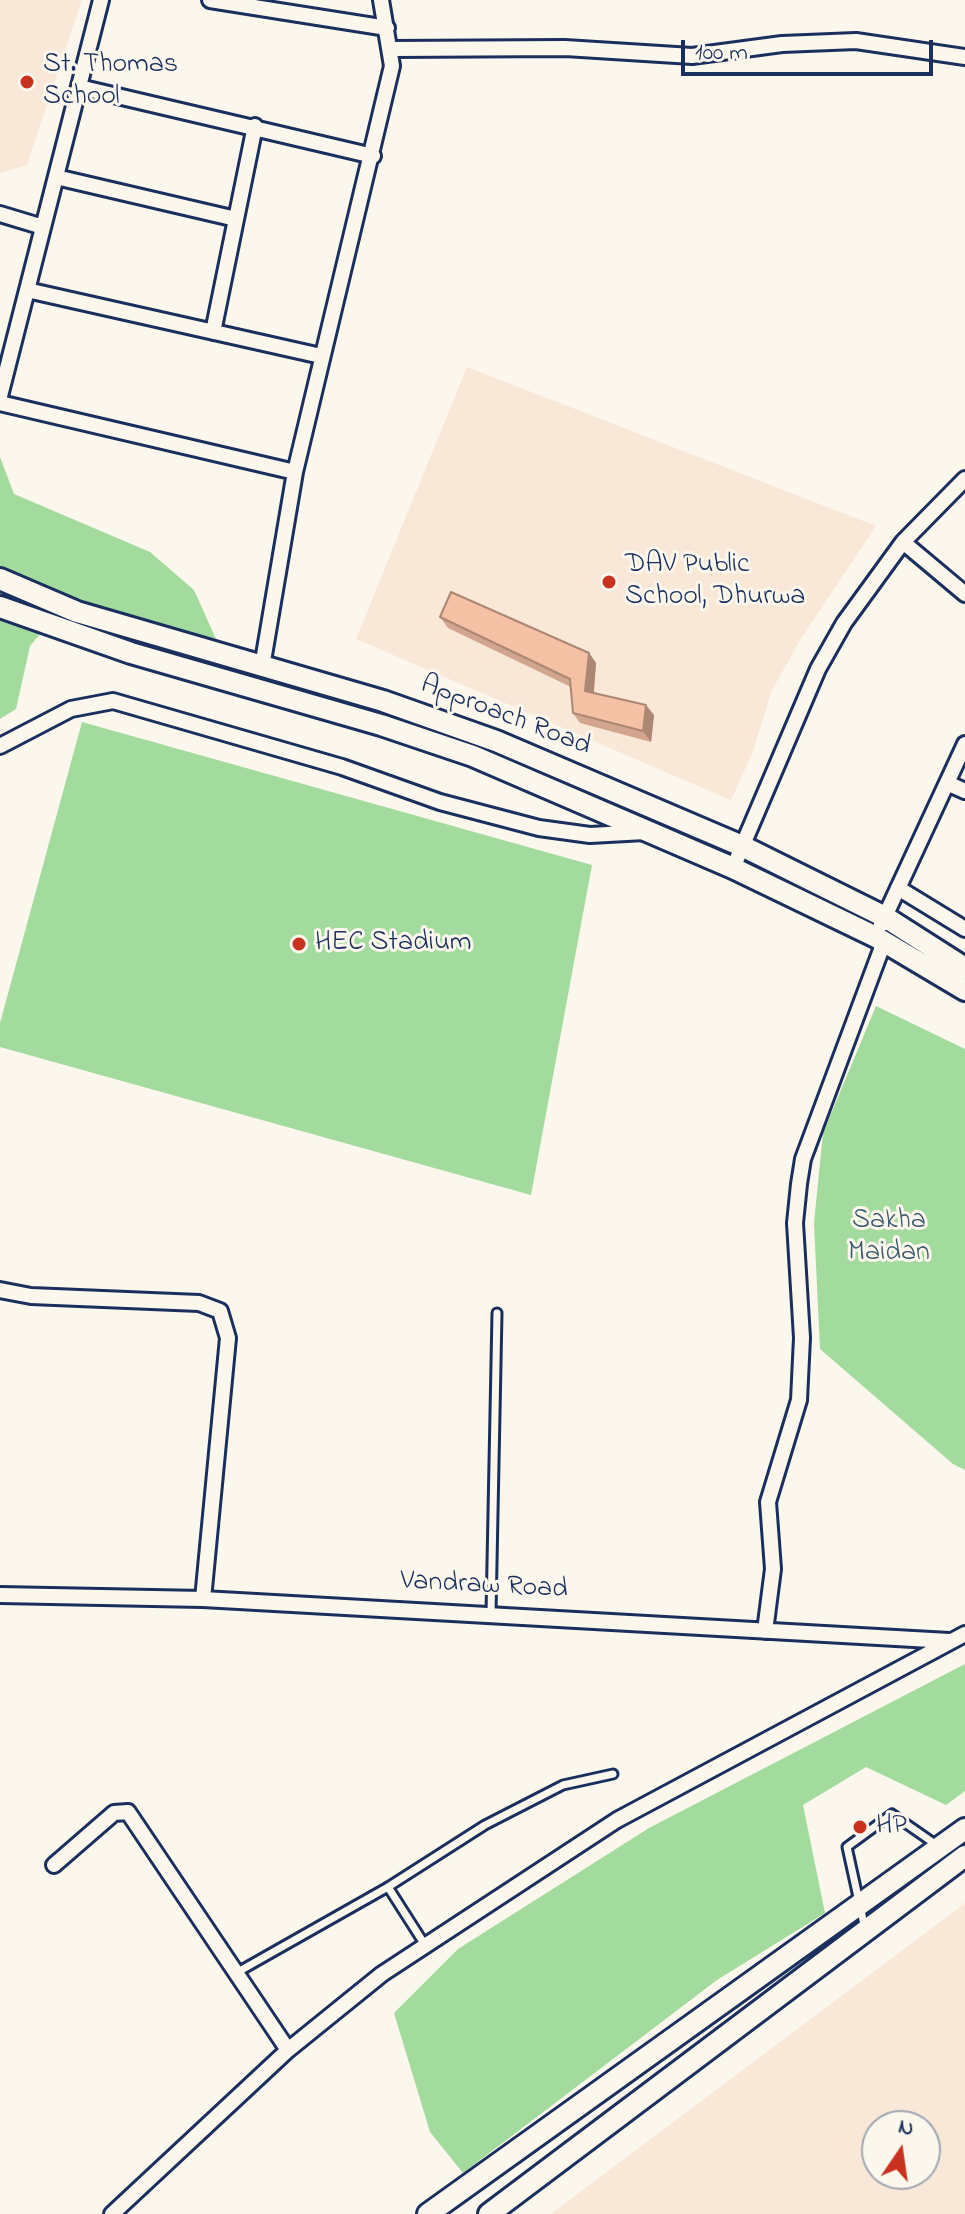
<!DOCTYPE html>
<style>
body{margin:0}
#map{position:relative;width:965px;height:2214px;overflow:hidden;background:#fbf7ec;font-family:"Indie Flower",sans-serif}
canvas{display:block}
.north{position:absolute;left:861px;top:2110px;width:80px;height:80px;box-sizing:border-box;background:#fbf7ec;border:2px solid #a1a7b3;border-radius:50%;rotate:13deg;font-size:22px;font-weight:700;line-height:32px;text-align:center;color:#1b2f5e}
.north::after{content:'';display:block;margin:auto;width:28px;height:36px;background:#c8321e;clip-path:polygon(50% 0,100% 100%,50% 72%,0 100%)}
.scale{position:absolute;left:681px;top:40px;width:252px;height:36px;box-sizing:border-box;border:4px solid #1b2f5e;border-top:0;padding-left:10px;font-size:24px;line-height:28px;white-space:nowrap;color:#1b2f5e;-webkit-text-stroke:6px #fbf7ec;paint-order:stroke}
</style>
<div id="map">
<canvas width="965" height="2214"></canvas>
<div class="north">N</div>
<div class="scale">100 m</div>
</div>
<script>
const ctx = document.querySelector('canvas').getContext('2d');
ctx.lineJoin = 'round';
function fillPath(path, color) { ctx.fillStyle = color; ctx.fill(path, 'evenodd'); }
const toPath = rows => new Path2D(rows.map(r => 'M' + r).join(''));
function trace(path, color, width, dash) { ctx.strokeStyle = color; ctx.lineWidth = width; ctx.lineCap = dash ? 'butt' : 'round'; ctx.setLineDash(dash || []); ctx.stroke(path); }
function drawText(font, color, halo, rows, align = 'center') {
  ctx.font = font + ' "Indie Flower",sans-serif'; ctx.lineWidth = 6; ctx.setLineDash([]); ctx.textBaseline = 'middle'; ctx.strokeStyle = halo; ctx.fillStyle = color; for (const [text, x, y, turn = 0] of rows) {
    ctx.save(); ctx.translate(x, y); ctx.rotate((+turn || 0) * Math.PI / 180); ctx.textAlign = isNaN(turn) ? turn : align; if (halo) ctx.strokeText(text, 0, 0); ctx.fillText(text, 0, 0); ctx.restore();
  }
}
const built = toPath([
 [0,0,82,0,27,165,0,173],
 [467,367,876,526,802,637,772,690,752,754,731,800,356,639],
 [965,1903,965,2214,551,2214],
 [877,2126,925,2126,925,2174,877,2174]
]);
const green = toPath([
 [0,457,14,494,150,552,194,590,216,639,69,600,30,646,16,709,0,719],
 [82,722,592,865,531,1195,0,1047,0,1023],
 [876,1006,965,1049,965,1470,953,1464,820,1349,814,1223,823,1133],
 [965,1664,965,1791,946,1805,866,1767,803,1805,825,1913,717,1980,463,2173,430,2132,394,2013,458,1949,649,1828]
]);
const lane = toPath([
 [491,1613,497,1313],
 [388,1887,425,1945],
 [865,1929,847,1847,892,1814,938,1846],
 [236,1973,388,1887,485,1825,563,1785,613,1774]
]);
const street = toPath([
 [210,0,387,28],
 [392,49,565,48,692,56,782,44,856,41,965,57],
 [79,87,373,156],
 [56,177,236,219],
 [0,214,43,227],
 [27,290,321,356],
 [213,332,255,126],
 [0,396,101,0],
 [0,403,295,472],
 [903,542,965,594],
 [262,667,295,472,392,66,381,0],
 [0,746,71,709,113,701,342,767,440,802,539,828,590,835,645,832],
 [947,783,965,791],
 [733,868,818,669,844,623,903,542,965,479],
 [898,888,965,929],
 [881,925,965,744],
 [0,1290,31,1296,199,1303,220,1311,228,1338,203,1599],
 [0,1595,203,1599,949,1641],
 [765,1631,773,1569,768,1502,799,1400,802,1338,795,1223,799,1184,803,1159,884,942],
 [54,1865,114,1813,128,1812,288,2050],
 [112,2214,288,2050,382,1974,617,1820,965,1634]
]);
const secondary = toPath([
 [0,579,77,612,383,701,496,741,742,846,885,917,965,968],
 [0,607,131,653,381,725,473,756,733,868,876,937,965,990],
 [428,2214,965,1829],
 [489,2214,965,1856]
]);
const wall = toPath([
 [440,617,589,653,596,663,594,692,654,715,651,742,580,723,573,713,571,687,448,628]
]);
const shadedWall = toPath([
 [589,653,596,663,593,701,585,691],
 [646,705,654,715,651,742,643,731]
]);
const building = toPath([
 [451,592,589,653,585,691,646,705,643,731,573,713,570,679,440,617,451,592]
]);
const markers = [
 [27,82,8,"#c8321e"],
 [609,582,8,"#c8321e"],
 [299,944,8,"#c8321e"],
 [860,1827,8,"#c8321e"]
];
const poiNames = [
 ["St. Thomas",43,66],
 ["School",43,98],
 ["DAV Public",625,566],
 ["School, Dhurwa",625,598],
 ["HEC Stadium",315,944],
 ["HP",876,1827]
];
const streetNames = [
 ["Approach Road",505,717,21],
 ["Vandraw Road",484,1587,3]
];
const parkNames = [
 ["Sakha",889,1222],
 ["Maidan",889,1254]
];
fillPath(built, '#f9e7d7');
fillPath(green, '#a3da9e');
trace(lane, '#1b2f5e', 13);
trace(street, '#1b2f5e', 20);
trace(secondary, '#1b2f5e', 26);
trace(lane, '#fbf7ec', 7);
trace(street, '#fbf7ec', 14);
trace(secondary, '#fbf7ec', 20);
fillPath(wall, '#d2a68e');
fillPath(shadedWall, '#ab8774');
fillPath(building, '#f4c1a5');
trace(building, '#ab8774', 2);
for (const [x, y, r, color] of markers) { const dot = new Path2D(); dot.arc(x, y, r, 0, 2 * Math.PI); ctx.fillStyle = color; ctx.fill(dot); trace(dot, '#fbf7ec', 3); }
drawText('28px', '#1b2f5e', '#fbf7ec', poiNames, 'left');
drawText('28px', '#1b2f5e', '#fbf7ec', streetNames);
drawText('28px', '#3d5a6e', '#fbf7ec', parkNames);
</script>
